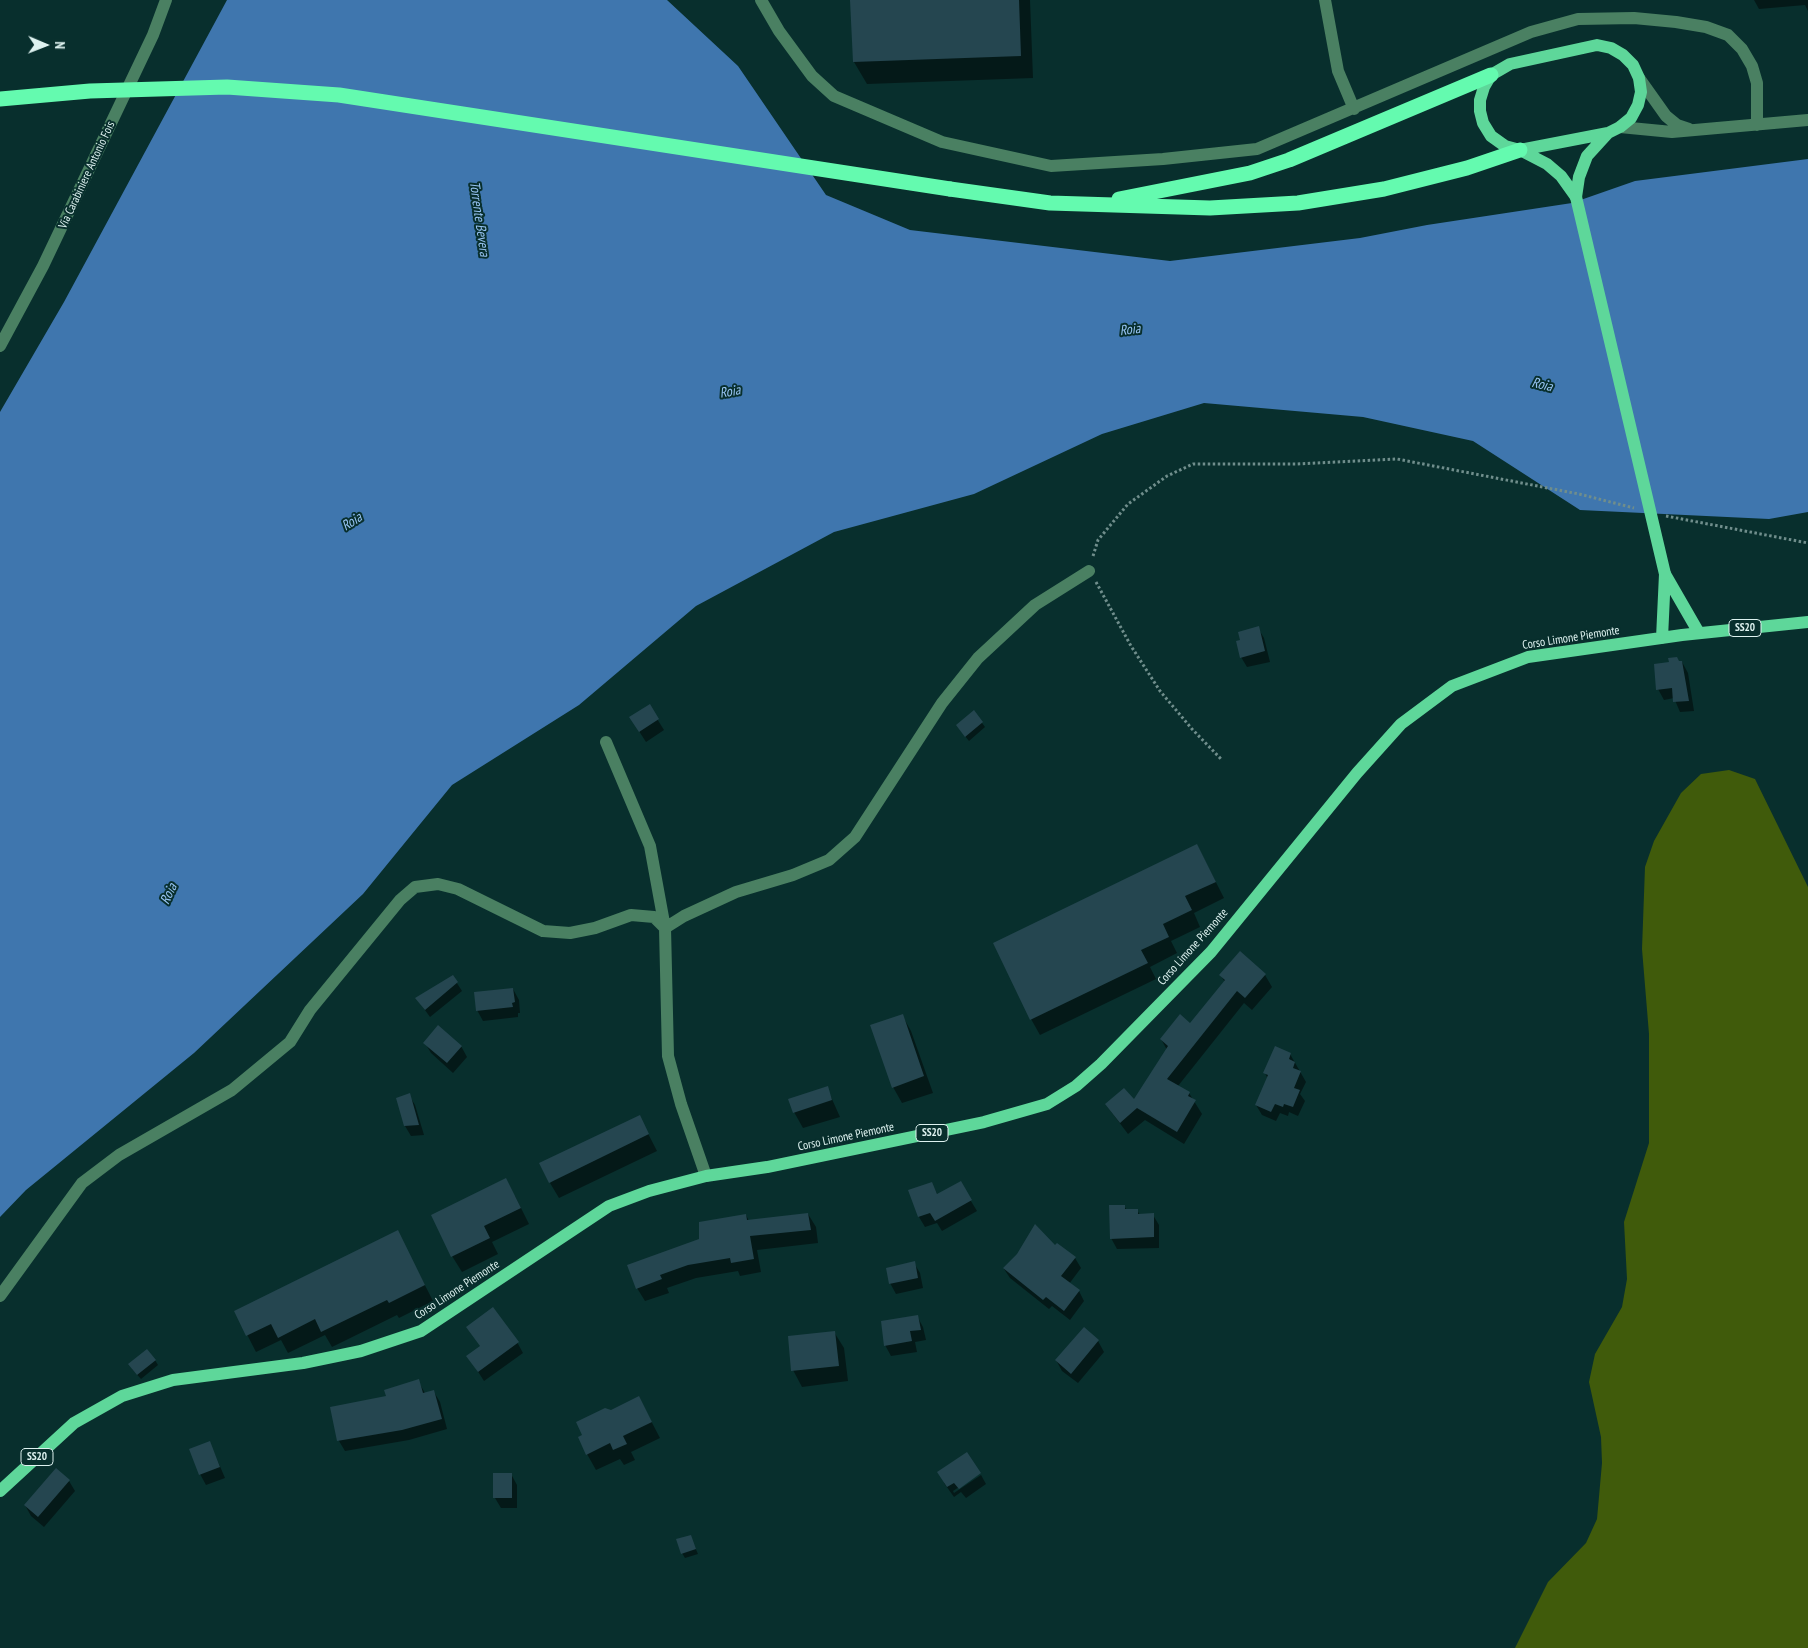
<!DOCTYPE html>
<style>
body{margin:0}
#map{position:relative;width:1808px;height:1648px;overflow:hidden;background:#082f2d;font-family:"PT Sans Narrow",sans-serif}
canvas{display:block}
.north{position:absolute;left:20px;top:20px;width:50px;height:50px;-webkit-text-stroke:4px #082f2d;paint-order:stroke;rotate:91deg;font-size:14px;font-weight:700;line-height:20px;text-align:center;color:#def2f0}
.north::after{content:'';display:block;margin:auto;width:18px;height:22px;background:#def2f0;clip-path:polygon(50% 0,100% 100%,50% 72%,0 100%)}
</style>
<div id="map">
<canvas width="1808" height="1648"></canvas>
<div class="north">N</div>
</div>
<script>
const ctx = document.querySelector('canvas').getContext('2d');
ctx.lineJoin = 'round';
function fillPath(path, color) { ctx.fillStyle = color; ctx.fill(path, 'evenodd'); }
const toPath = rows => new Path2D(rows.map(r => 'M' + r).join(''));
function trace(path, color, width, dash) { ctx.strokeStyle = color; ctx.lineWidth = width; ctx.lineCap = dash ? 'butt' : 'round'; ctx.setLineDash(dash || []); ctx.stroke(path); }
function drawText(font, color, halo, rows, align = 'center') {
  ctx.font = font + ' "PT Sans Narrow",sans-serif'; ctx.lineWidth = 4; ctx.setLineDash([]); ctx.textBaseline = 'middle'; ctx.strokeStyle = halo; ctx.fillStyle = color; for (const [text, x, y, turn = 0] of rows) {
    ctx.save(); ctx.translate(x, y); ctx.rotate((+turn || 0) * Math.PI / 180); ctx.textAlign = isNaN(turn) ? turn : align; if (halo) ctx.strokeText(text, 0, 0); ctx.fillText(text, 0, 0); ctx.restore();
  }
}
const forest = toPath([
 [1729,770,1755,779,1808,887,1808,1648,1515,1648,1548,1582,1586,1543,1597,1519,1602,1463,1601,1437,1589,1382,1595,1354,1622,1307,1627,1279,1624,1222,1649,1143,1649,1034,1642,949,1645,867,1654,841,1681,793,1701,774]
]);
const water = toPath([
 [227,0,667,0,738,66,826,195,910,230,1170,261,1360,238,1427,225,1572,203,1635,181,1808,159,1808,512,1769,519,1580,510,1473,441,1363,417,1204,403,1102,434,974,494,834,532,696,606,579,705,452,785,363,894,194,1053,26,1190,0,1217,0,412,64,302]
]);
const shadow = toPath([
 [852,0,1030,0,1033,78,867,84,854,62],
 [1754,0,1808,0,1808,11,1805,5,1759,9],
 [1258,628,1264,638,1270,662,1247,667,1241,657],
 [1679,662,1682,662,1688,673,1694,711,1680,712,1674,698,1664,700,1658,689],
 [649,706,664,730,646,742,637,728],
 [974,712,985,727,969,741,960,730],
 [1197,845,1224,898,1194,913,1200,927,1171,941,1177,953,1150,967,1156,979,1040,1035,1031,1019],
 [1265,975,1272,987,1252,1010,1244,1003,1178,1086,1189,1093,1202,1114,1184,1144,1145,1120,1128,1134,1106,1105,1134,1101,1167,1050,1161,1039,1191,1024,1225,982,1221,976],
 [453,977,462,991,430,1017,417,999],
 [513,989,519,1000,520,1013,518,1013,518,1017,483,1021,477,1010],
 [902,1015,911,1031,933,1093,902,1103,893,1087],
 [425,1043,461,1046,467,1057,453,1073,431,1053],
 [1290,1054,1306,1082,1300,1094,1305,1101,1298,1116,1289,1112,1288,1116,1280,1113,1276,1121,1262,1115,1256,1105,1268,1079,1265,1073],
 [827,1088,840,1117,803,1128,794,1112],
 [409,1095,415,1105,424,1135,411,1136,405,1126],
 [639,1116,657,1151,559,1198,550,1183],
 [931,1183,938,1195,960,1183,977,1211,942,1231,937,1223,925,1227,919,1217],
 [515,1196,529,1224,492,1242,498,1254,462,1272,452,1256],
 [1124,1206,1127,1210,1137,1210,1140,1215,1153,1215,1159,1225,1159,1248,1117,1249,1111,1238],
 [808,1214,816,1227,818,1243,757,1250,761,1272,740,1276,738,1271,696,1278,667,1288,669,1293,645,1301,637,1288,700,1240,746,1215,749,1221],
 [398,1232,433,1301,399,1318,397,1315,332,1347,325,1335,288,1353,281,1340,256,1352,235,1311],
 [1055,1247,1075,1258,1081,1268,1069,1284,1079,1291,1084,1301,1070,1320,1052,1306,1049,1309,1010,1278,1004,1269],
 [914,1263,920,1273,923,1288,896,1294,890,1283],
 [917,1316,923,1327,926,1340,915,1342,917,1352,891,1356,885,1345],
 [468,1327,517,1342,523,1353,484,1381,468,1356,481,1347],
 [1084,1329,1098,1341,1104,1352,1078,1383,1062,1371,1056,1360],
 [834,1332,844,1348,848,1381,802,1387,793,1370],
 [155,1360,158,1365,141,1379,132,1369],
 [418,1381,425,1393,434,1392,440,1402,447,1429,409,1440,345,1451,339,1441,332,1408,388,1397],
 [639,1398,660,1438,631,1452,635,1460,624,1465,620,1459,596,1470,587,1454,583,1436,611,1411],
 [210,1443,225,1478,206,1485,200,1474],
 [980,1473,953,1491,954,1493,981,1475,986,1484,966,1498,961,1492,954,1497,944,1483],
 [511,1474,517,1485,517,1508,501,1508,495,1498],
 [69,1481,75,1491,44,1527,31,1516,25,1505],
 [690,1536,698,1554,685,1558,682,1553]
]);
const building = toPath([
 [850,0,1019,0,1021,56,853,62],
 [1259,626,1265,651,1240,658,1236,641,1240,640,1238,632],
 [1677,657,1679,661,1682,661,1689,701,1673,702,1672,688,1656,690,1654,664,1669,662,1668,658],
 [650,704,659,719,639,732,629,717],
 [974,710,983,722,965,737,956,725],
 [1197,844,1216,882,1185,896,1192,910,1163,924,1169,937,1141,950,1148,963,1030,1020,993,943],
 [1240,951,1266,974,1245,998,1237,991,1167,1079,1190,1092,1188,1096,1196,1100,1177,1132,1137,1108,1120,1123,1105,1104,1124,1088,1134,1099,1168,1046,1160,1039,1180,1014,1190,1023,1225,980,1219,975],
 [453,975,458,982,425,1010,415,998],
 [513,988,515,1002,512,1003,513,1007,476,1011,474,992],
 [903,1014,924,1076,892,1088,870,1025],
 [438,1025,462,1046,447,1063,423,1043],
 [1275,1046,1291,1053,1289,1059,1295,1062,1293,1068,1301,1071,1294,1088,1300,1090,1293,1107,1284,1104,1283,1107,1275,1104,1271,1112,1255,1105,1268,1075,1263,1073],
 [828,1086,832,1100,793,1113,788,1099],
 [410,1093,419,1125,404,1126,396,1098],
 [640,1115,649,1134,549,1183,539,1163],
 [506,1178,521,1208,484,1226,490,1238,451,1257,431,1215],
 [961,1181,972,1200,935,1221,930,1213,918,1217,908,1190,932,1182,937,1194],
 [1109,1205,1125,1205,1125,1209,1138,1209,1138,1214,1154,1213,1154,1237,1110,1239],
 [808,1213,811,1230,750,1236,754,1259,731,1263,730,1258,688,1265,660,1275,662,1279,636,1289,627,1265,699,1239,699,1222,746,1214,747,1220],
 [1035,1224,1055,1245,1057,1243,1076,1257,1061,1276,1080,1290,1064,1311,1046,1297,1043,1300,1003,1268,1017,1254],
 [398,1230,425,1285,389,1303,387,1300,321,1332,315,1319,278,1338,271,1324,246,1336,234,1311],
 [915,1261,918,1278,889,1284,886,1268],
 [493,1307,519,1342,478,1372,466,1356,480,1346,466,1327],
 [918,1315,921,1330,910,1331,912,1341,884,1346,881,1321],
 [1084,1327,1099,1340,1071,1374,1055,1360],
 [835,1331,839,1366,791,1371,788,1336],
 [147,1349,156,1360,137,1375,128,1364],
 [419,1379,423,1393,434,1390,442,1419,402,1430,337,1441,330,1407,386,1396,384,1390],
 [639,1396,652,1422,623,1436,627,1444,613,1450,610,1443,586,1455,578,1437,582,1435,576,1422,605,1408,611,1410],
 [210,1441,220,1467,199,1475,189,1449],
 [967,1452,981,1473,959,1489,954,1483,947,1487,937,1472],
 [56,1468,70,1480,38,1517,24,1505],
 [493,1473,512,1473,512,1498,493,1498],
 [691,1535,696,1549,681,1554,676,1539]
]);
const path = toPath([
 [1666,516,1808,543],
 [1093,556,1098,540,1128,504,1167,476,1193,464,1297,464,1397,459,1579,494,1634,508],
 [1096,582,1131,646,1160,691,1192,729,1222,760]
]);
const minor = toPath([
 [761,0,779,31,812,76,834,96,942,142,1051,166,1163,159,1257,149,1531,32,1578,19,1634,18,1676,22,1706,27,1728,35,1742,49,1752,66,1757,83,1757,125],
 [1325,0,1338,71,1354,109],
 [1639,78,1666,116,1677,125,1689,129],
 [1620,127,1672,132,1808,120],
 [0,346,43,266,153,35,166,0],
 [606,742,650,846,665,928,668,1056,681,1104,706,1176],
 [0,1296,82,1183,119,1155,232,1090,290,1042,310,1010,400,900,415,887,438,884,458,889,543,931,570,933,595,928,631,915,654,917,665,928,684,916,736,892,793,875,829,860,855,837,942,703,978,658,1035,605,1089,571]
]);
const major = toPath([
 [1520,150,1608,133,1620,127,1631,118,1638,105,1641,92,1639,78,1633,65,1623,55,1611,48,1597,45,1510,64,1491,75,1484,87,1480,100,1480,111,1483,123,1491,136,1505,146,1520,150,1547,164,1561,176,1576,197],
 [1576,197,1579,177,1587,156,1608,133],
 [1665,574,1699,633],
 [1662,638,1665,574],
 [0,1491,74,1423,122,1396,173,1380,303,1363,361,1351,421,1331,609,1206,649,1191,706,1176,767,1167,984,1122,1047,1104,1076,1086,1101,1064,1211,952,1357,773,1401,724,1452,686,1528,657,1682,635,1808,622]
]);
const highway = toPath([
 [950,189,1050,203,1210,208,1298,203,1384,189,1467,168,1520,150],
 [1119,199,1250,173,1289,160,1491,75]
]);
const majorBridge = toPath([
 [1576,197,1665,574]
]);
const highwayBridge = toPath([
 [0,99,90,91,227,87,339,95,950,189]
]);
const shields = [
 [1745,628,32],
 [932,1133,32],
 [37,1457,32]
];
const shieldNames = [
 ["SS20",1745,628],
 ["SS20",932,1133],
 ["SS20",37,1457]
];
const streetNames = [
 ["Via Carabiniere Antonio Fois",87,175,-65],
 ["Corso Limone Piemonte",1571,638,-9],
 ["Corso Limone Piemonte",1193,947,-48],
 ["Corso Limone Piemonte",846,1137,-12],
 ["Corso Limone Piemonte",457,1290,-33]
];
const waterNames = [
 ["Torrente Bevera",479,219,82],
 ["Roia",1130,330,-7],
 ["Roia",1542,385,13],
 ["Roia",730,392,-10],
 ["Roia",352,522,-33],
 ["Roia",169,894,-65]
];
fillPath(forest, '#405b0b');
fillPath(water, '#3f76ae');
fillPath(shadow, '#0007');
fillPath(building, '#254650');
trace(path, '#708e8c', 3, [2.5, 2.5]);
trace(minor, '#4a8062', 12);
trace(major, '#5ed79a', 12);
trace(highway, '#64faaf', 15);
trace(majorBridge, '#5ed79a', 12);
trace(highwayBridge, '#64faaf', 15);
for (const [x, y, w] of shields) { const box = new Path2D(); box.roundRect(x - w / 2, y - 8.5, w, 17, 4); ctx.fillStyle = '#082f2d'; ctx.fill(box); trace(box, '#def2f0', 1); }
drawText('bold 11px', '#def2f0', null, shieldNames);
drawText('12px', '#def2f0', '#082f2d', streetNames);
drawText('italic 14px', '#98c4f3', '#082f2d', waterNames);
</script>
